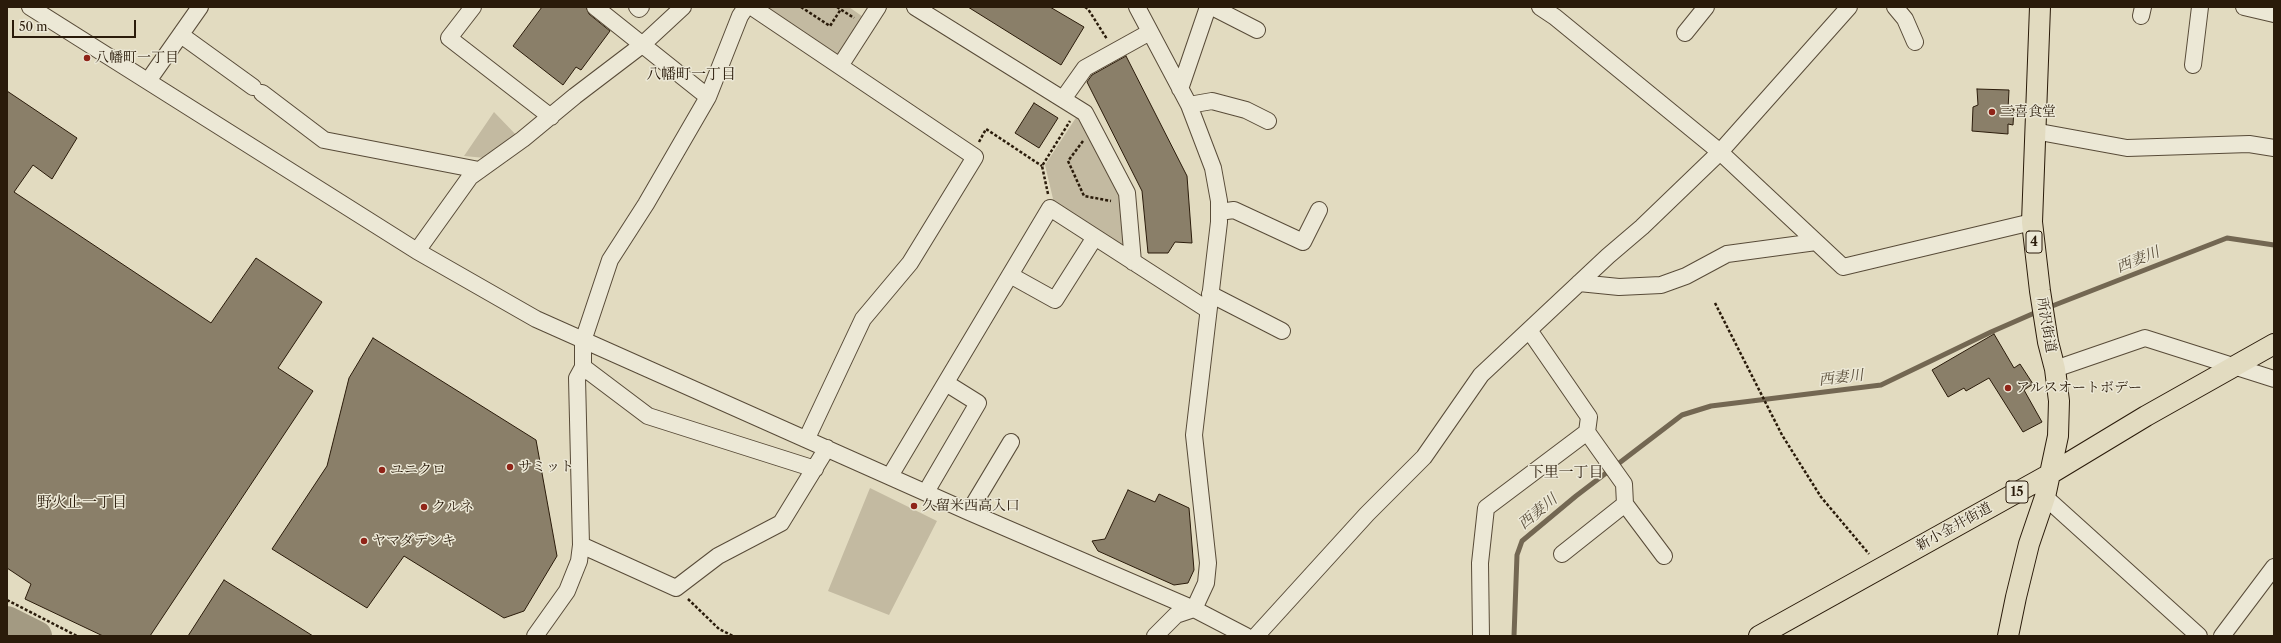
<!DOCTYPE html>
<meta charset="utf-8">
<style>
body{margin:0}
#map{position:relative;width:2281px;height:643px;overflow:hidden;background:#e2dbc0;font-family:"Libre Caslon Text",serif}
canvas{display:block}
.frame{position:absolute;inset:0;border:8px solid #2a1b0a;pointer-events:none}
.scale{position:absolute;left:12px;top:20px;width:124px;height:18px;box-sizing:border-box;border:2px solid #2a1b0a;border-top:0;padding-left:5px;font-size:12px;line-height:14px;white-space:nowrap;color:#2a1b0a;-webkit-text-stroke:3px #ece8d6;paint-order:stroke}
</style>
<div id="map">
<canvas width="2281" height="643"></canvas>
<div class="frame"></div>
<div class="scale">50 m</div>
</div>
<script>
const ctx = document.querySelector('canvas').getContext('2d');
ctx.lineJoin = 'round';
function fillPath(path, color) { ctx.fillStyle = color; ctx.fill(path, 'evenodd'); }
const toPath = rows => new Path2D(rows.map(r => 'M' + r).join(''));
function trace(path, color, width, dash) { ctx.strokeStyle = color; ctx.lineWidth = width; ctx.lineCap = dash ? 'butt' : 'round'; ctx.setLineDash(dash || []); ctx.stroke(path); }
function drawText(font, color, halo, rows, align = 'center') {
  ctx.font = font + ' "Libre Caslon Text","Noto Serif JP",serif'; ctx.lineWidth = 3; ctx.setLineDash([]); ctx.textBaseline = 'middle'; ctx.strokeStyle = halo; ctx.fillStyle = color; for (const [text, x, y, turn = 0] of rows) {
    ctx.save(); ctx.translate(x, y); ctx.rotate((+turn || 0) * Math.PI / 180); ctx.textAlign = isNaN(turn) ? turn : align; if (halo) ctx.strokeText(text, 0, 0); ctx.fillText(text, 0, 0); ctx.restore();
  }
}
const green = toPath([
 [763,7,849,7,866,19,840,60],
 [494,112,522,141,496,159,464,156],
 [1079,113,1124,194,1130,254,1054,203,1045,165],
 [870,488,937,521,889,615,828,591]
]);
const stream = toPath([
 [2047,308,2227,238,2274,245],
 [1514,636,1517,555,1522,541,1576,496,1682,415,1711,406,1881,385,1991,332,2039,311]
]);
const river = toPath([
 [7,621,37,636]
]);
const building = toPath([
 [542,7,586,7,589,14,610,31,581,70,576,67,563,85,513,46,542,7],
 [968,7,1050,7,1084,27,1061,65,968,7],
 [1126,56,1187,176,1192,243,1175,242,1168,253,1148,253,1142,191,1087,82,1092,75,1126,56],
 [1977,89,2009,90,2008,109,2014,109,2013,125,2008,124,2008,134,1972,131,1973,107,1978,105,1977,89],
 [7,91,77,138,52,179,33,165,14,192,211,323,256,258,322,302,278,368,313,391,150,636,103,636,25,599,31,584,7,568,7,91],
 [1034,103,1058,118,1039,148,1015,133,1034,103],
 [1994,334,2014,368,2020,364,2033,384,2024,390,2042,422,2023,432,1989,378,1966,391,1964,388,1948,397,1932,370,1994,334],
 [373,338,536,440,557,556,524,611,504,618,404,556,367,608,272,549,327,466,349,378,373,338],
 [1128,490,1155,502,1159,494,1189,508,1194,570,1188,583,1174,585,1098,551,1092,541,1105,539,1128,490],
 [224,580,313,636,188,636,224,580]
]);
const path = toPath([
 [801,7,830,26,841,9],
 [837,7,854,18],
 [1085,7,1088,9,1107,39],
 [1083,141,1068,161,1084,196,1111,201],
 [979,142,986,129,1042,166],
 [1048,194,1042,166,1070,121],
 [1715,303,1782,435,1821,497,1869,554],
 [688,599,719,629,733,636],
 [7,600,77,636]
]);
const minor = toPath([
 [30,7,417,251,536,319,969,512,1194,609,1246,636],
 [473,7,449,38,551,117],
 [595,7,708,97],
 [637,7,639,9,641,7],
 [752,7,975,157,910,263,863,319,807,438],
 [915,7,1085,113,1127,193,1133,262],
 [1137,7,1189,105,1213,168,1219,201,1219,222,1194,435,1208,563,1206,583,1194,609,1176,615,1155,636],
 [1212,7,1257,30],
 [1540,7,1555,17,1720,152,1843,267,2032,222],
 [1895,7,1905,19,1915,42],
 [2244,7,2274,14],
 [2141,16,2143,7],
 [1685,33,1706,7],
 [181,35,253,87],
 [2193,65,2200,7],
 [840,66,878,7],
 [148,81,200,7],
 [1180,89,1208,7],
 [262,93,324,140,479,170],
 [1063,99,1085,68,1150,32],
 [1189,105,1212,101,1246,110,1268,121],
 [2034,131,2127,148,2249,144,2274,148],
 [1219,212,1234,210,1303,242,1319,210],
 [417,251,470,177,523,139,575,96,642,45,683,7],
 [1010,275,1055,300,1095,237],
 [1579,283,1619,287,1661,285,1686,276,1727,254,1816,242],
 [1210,294,1282,331],
 [583,367,648,416,815,469],
 [2055,369,2145,338,2274,379],
 [1587,432,1624,484,1625,504,1664,556],
 [890,476,1050,208,1208,310],
 [926,492,978,403,946,383],
 [2045,497,2199,636],
 [969,512,1011,442],
 [581,545,676,588,718,556,781,523,827,448],
 [1562,554,1625,504],
 [535,636,567,591,579,561,581,545,577,378,583,367,583,341,610,260,646,204,708,97,740,16,746,7],
 [1256,636,1367,514,1424,457,1481,375,1608,256,1642,227,1720,152,1849,7],
 [1481,636,1480,563,1486,508,1587,432,1589,417,1529,330],
 [2222,636,2274,567]
]);
const major = toPath([
 [1759,636,2050,474,2146,416,2274,344],
 [2008,636,2016,597,2029,544,2045,497,2058,436,2059,401,2055,369,2048,342,2040,291,2032,222,2040,7]
]);
const markers = [
 [87,58,4,"#8f2418"],
 [1992,112,4,"#8f2418"],
 [2008,388,4,"#8f2418"],
 [510,467,4,"#8f2418"],
 [382,470,4,"#8f2418"],
 [914,506,4,"#8f2418"],
 [424,507,4,"#8f2418"],
 [364,541,4,"#8f2418"]
];
const shields = [
 [2034,242,16],
 [2017,492,22]
];
const shieldNames = [
 ["4",2034,242],
 ["15",2017,492]
];
const poiNames = [
 ["八幡町一丁目",95,58],
 ["三喜食堂",2000,112],
 ["アルスオートボデー",2016,388],
 ["サミット",518,467],
 ["ユニクロ",390,470],
 ["久留米西高入口",922,506],
 ["クルネ",432,507],
 ["ヤマダデンキ",372,541]
];
const streetNames = [
 ["所沢街道",2046,325,80],
 ["新小金井街道",1954,527,-29]
];
const neighbourhoodNames = [
 ["八幡町一丁目",691,75],
 ["下里一丁目",1566,473],
 ["野火止一丁目",82,503]
];
const waterNames = [
 ["西妻川",2138,260,-22],
 ["西妻川",1841,378,-7],
 ["西妻川",1538,512,-40]
];
fillPath(green, '#c3baa1');
trace(stream, '#736752', 5);
trace(river, '#a39a82', 30);
fillPath(building, '#8a7f69');
trace(building, '#2a1b0a', 1);
trace(minor, '#584b38', 18);
trace(major, '#2a1b0a', 22);
trace(path, '#2a1b0a', 2.5, [3, 2]);
trace(minor, '#ece8d6', 16);
trace(major, '#e2dbc0', 20);
for (const [x, y, r, color] of markers) { const dot = new Path2D(); dot.arc(x, y, r, 0, 2 * Math.PI); ctx.fillStyle = color; ctx.fill(dot); trace(dot, '#ece8d6', 1.5); }
for (const [x, y, w] of shields) { const box = new Path2D(); box.roundRect(x - w / 2, y - 11, w, 22, 3); ctx.fillStyle = '#ece8d6'; ctx.fill(box); trace(box, '#2a1b0a', 1); }
drawText('bold 13px', '#2a1b0a', null, shieldNames);
drawText('14px', '#2a1b0a', '#ece8d6', poiNames, 'left');
drawText('14px', '#2a1b0a', '#ece8d6', streetNames);
drawText('15px', '#2a1b0a', '#ece8d6', neighbourhoodNames);
drawText('italic 15px', '#5a4e3a', '#ece8d6', waterNames);
</script>
